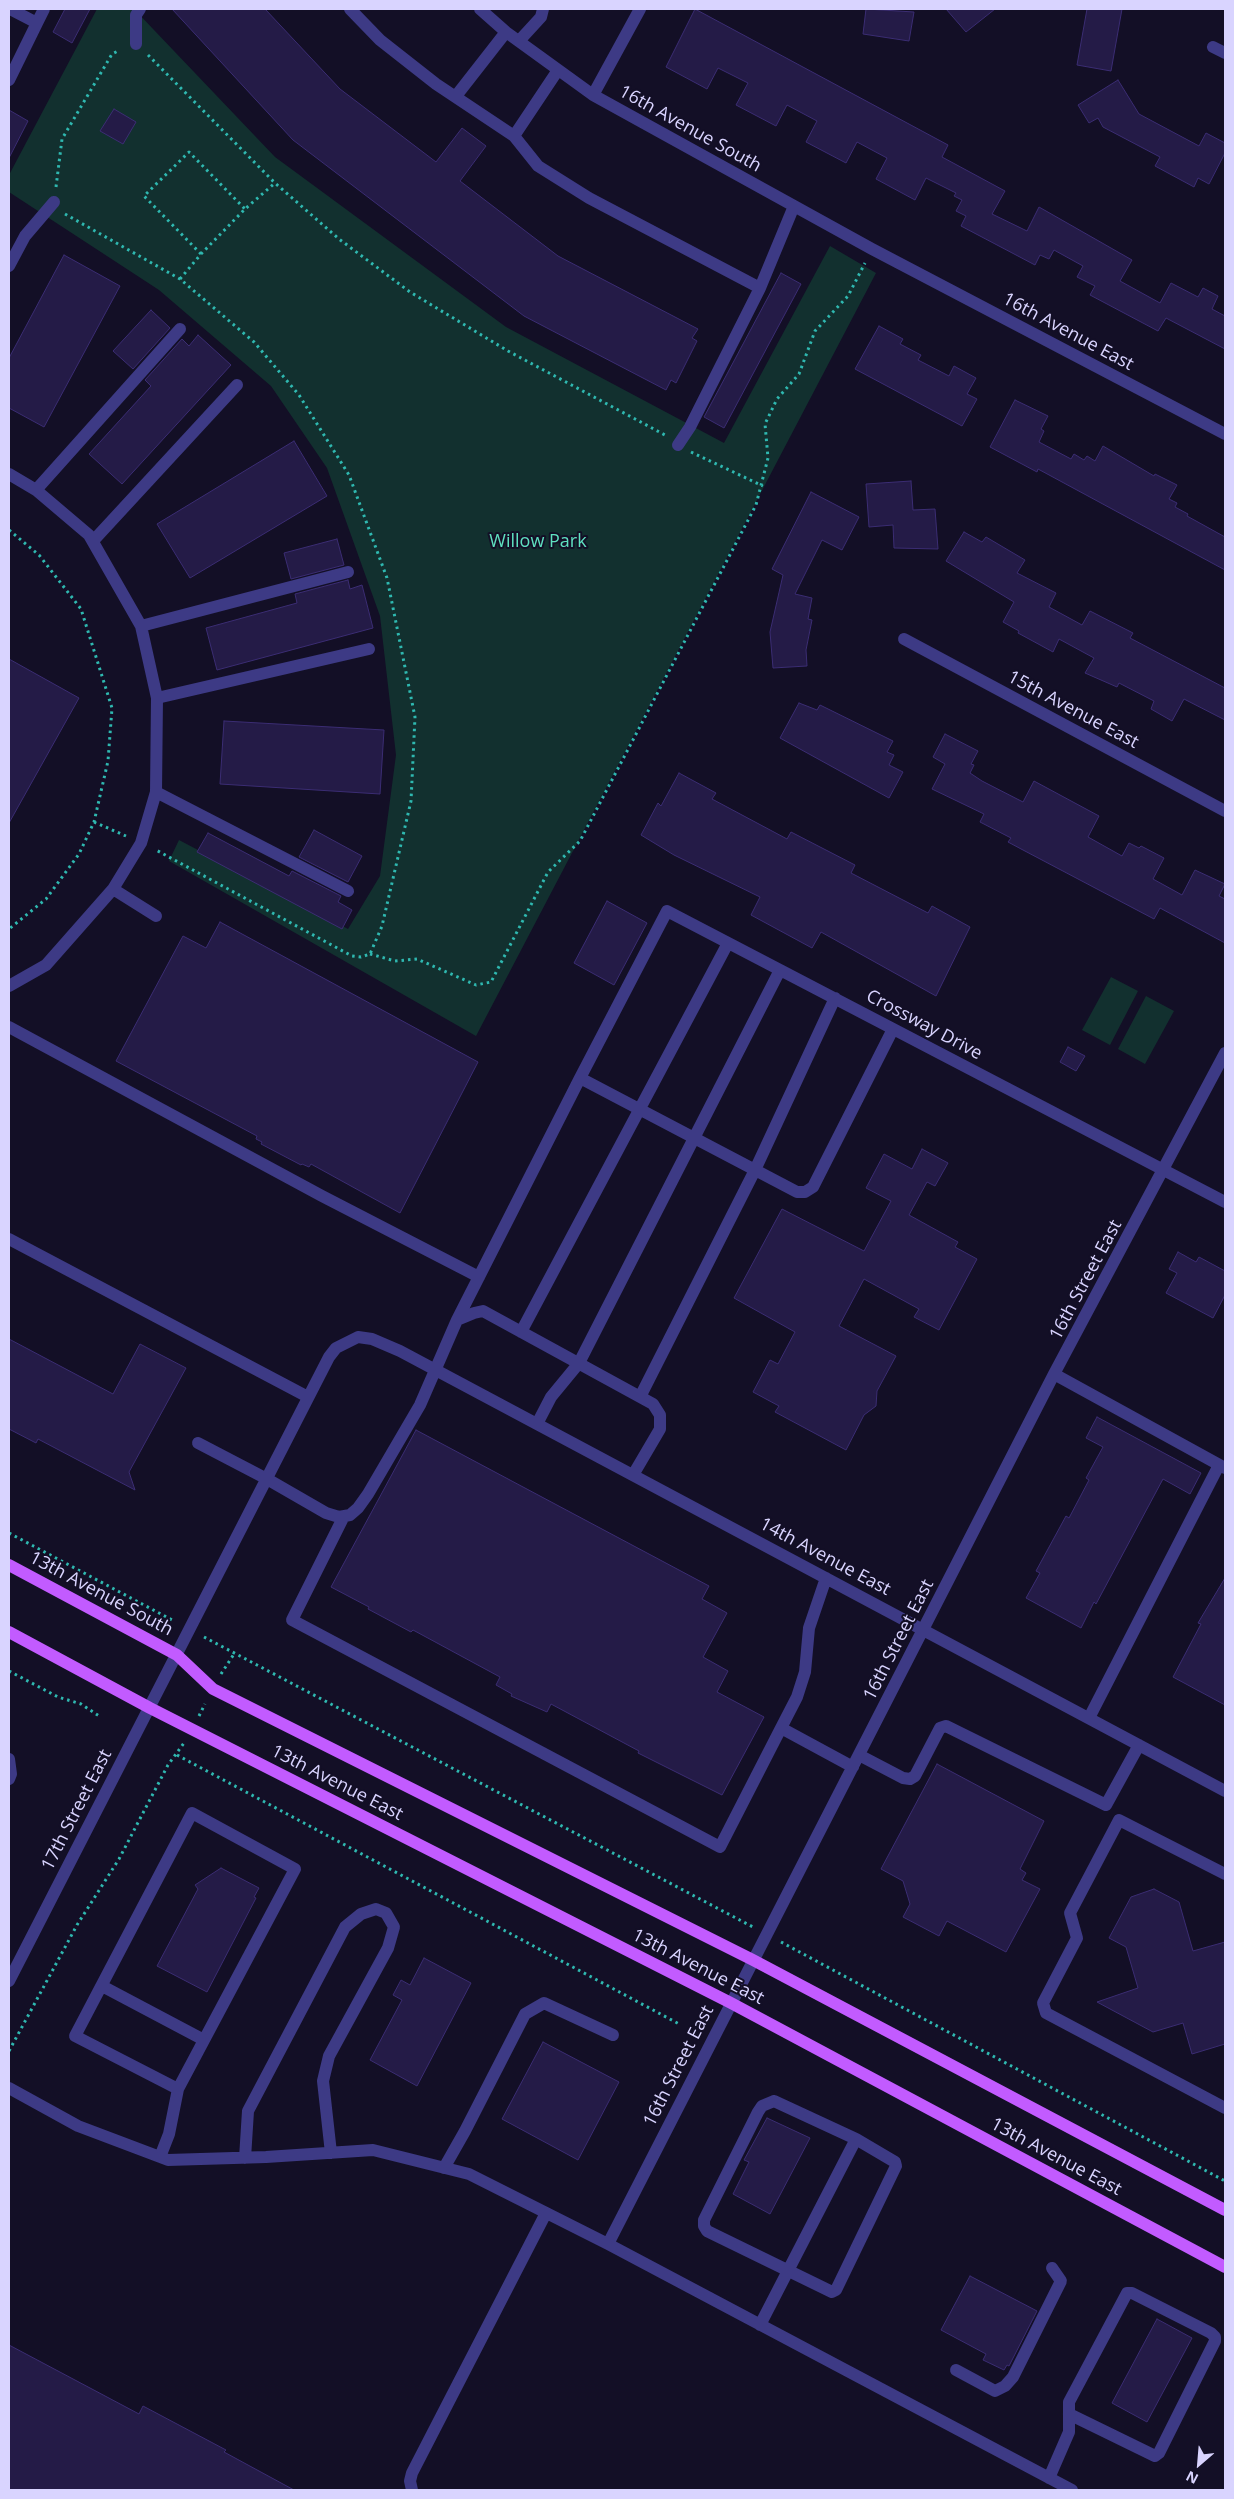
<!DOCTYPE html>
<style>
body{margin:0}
#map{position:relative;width:1234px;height:2499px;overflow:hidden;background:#130f26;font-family:"Open Sans",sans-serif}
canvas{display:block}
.frame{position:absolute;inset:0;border:10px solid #d9d4ff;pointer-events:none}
.north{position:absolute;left:1174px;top:2439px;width:50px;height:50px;-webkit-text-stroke:4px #130f26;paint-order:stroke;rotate:207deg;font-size:14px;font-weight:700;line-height:20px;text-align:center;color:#d9d4ff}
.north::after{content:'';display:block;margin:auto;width:18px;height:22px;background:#d9d4ff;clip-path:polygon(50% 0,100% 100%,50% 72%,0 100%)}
</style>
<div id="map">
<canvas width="1234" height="2499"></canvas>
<div class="frame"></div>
<div class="north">N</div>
</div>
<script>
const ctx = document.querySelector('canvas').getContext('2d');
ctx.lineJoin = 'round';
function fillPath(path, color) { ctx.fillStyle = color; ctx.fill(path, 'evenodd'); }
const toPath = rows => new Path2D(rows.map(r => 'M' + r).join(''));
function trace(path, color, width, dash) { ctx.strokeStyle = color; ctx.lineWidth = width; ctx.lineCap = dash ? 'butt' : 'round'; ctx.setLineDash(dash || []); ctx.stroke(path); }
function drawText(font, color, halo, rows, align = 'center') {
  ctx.font = font + ' "Open Sans",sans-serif'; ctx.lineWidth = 4; ctx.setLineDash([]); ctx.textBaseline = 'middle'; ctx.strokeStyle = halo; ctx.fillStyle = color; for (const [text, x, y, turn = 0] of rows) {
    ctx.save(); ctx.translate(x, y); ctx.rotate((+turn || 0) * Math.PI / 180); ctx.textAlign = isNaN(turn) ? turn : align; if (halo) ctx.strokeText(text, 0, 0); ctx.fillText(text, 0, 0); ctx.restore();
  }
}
const green = toPath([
 [97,9,134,9,275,157,506,327,724,443,830,246,876,273,476,1036,169,861,179,840,348,929,380,876,396,755,380,616,327,468,271,386,159,290,9,192,9,175],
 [1111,977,1138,991,1110,1045,1082,1030],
 [1146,996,1174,1011,1145,1064,1118,1049]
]);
const building = toPath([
 [65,9,90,9,72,43,53,32,65,9],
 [172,9,265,9,340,89,436,162,462,128,486,146,460,181,558,256,698,329,692,338,697,341,676,383,671,380,666,390,524,316,293,140,172,9],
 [695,9,948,145,942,157,1005,191,992,214,1027,231,1039,207,1132,260,1120,281,1160,303,1171,283,1198,297,1203,288,1218,296,1212,309,1225,316,1225,349,1166,318,1158,331,1090,295,1095,286,1077,277,1083,266,1054,250,1049,259,1040,255,1035,265,961,226,966,216,956,211,962,200,954,196,956,193,926,178,915,200,876,179,887,158,857,142,846,163,806,142,817,121,787,105,776,126,736,105,748,83,718,68,707,89,666,67,695,9],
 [866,9,914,12,909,41,863,34,866,9],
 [946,9,995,9,966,32,946,9],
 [1087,9,1122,9,1111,71,1077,65,1087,9],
 [1118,80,1139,114,1199,146,1206,133,1225,143,1225,153,1209,184,1198,178,1194,187,1155,166,1160,157,1103,127,1098,118,1089,123,1078,105,1118,80],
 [114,109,136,122,123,144,100,131,114,109],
 [9,110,28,121,9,158,9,110],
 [64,255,120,286,44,427,9,408,9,358,64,255],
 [781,273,801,284,724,428,704,417,781,273],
 [151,310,170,328,133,369,113,351,151,310],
 [879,326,903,339,900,344,921,355,918,360,949,376,954,366,976,378,967,394,977,399,962,426,855,369,879,326],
 [198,335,231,365,122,484,89,454,151,386,145,380,182,339,189,346,198,335],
 [1015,400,1048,416,1041,429,1044,431,1039,442,1071,459,1074,454,1084,460,1087,456,1095,461,1103,446,1154,476,1155,474,1177,485,1169,499,1177,503,1175,507,1188,514,1187,516,1225,537,1225,570,1038,469,1037,472,990,447,1015,400],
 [294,441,327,496,190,578,157,524,294,441],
 [911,481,913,510,935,509,938,549,894,548,893,525,869,527,866,484,911,481],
 [811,492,859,517,842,550,822,540,795,594,812,598,808,619,812,620,806,650,807,666,773,668,770,632,783,575,772,569,811,492],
 [964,532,982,542,986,537,1025,560,1017,573,1056,593,1049,607,1082,625,1090,611,1133,633,1130,638,1225,688,1225,720,1184,699,1172,721,1151,709,1154,701,1119,683,1117,687,1085,673,1094,658,1059,639,1053,652,1018,633,1019,631,1003,622,1014,602,946,561,964,532],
 [337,539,344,565,291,579,284,553,337,539],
 [348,580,350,589,362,585,373,628,217,670,206,628,297,603,295,594,348,580],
 [9,659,79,698,9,823,9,659],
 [799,703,817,710,820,705,893,741,887,752,894,755,889,765,903,772,889,798,780,738,799,703],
 [224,721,384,730,380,794,220,784,224,721],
 [945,734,978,751,971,764,974,765,970,773,982,781,1023,802,1034,781,1099,816,1088,837,1122,856,1129,843,1139,848,1141,846,1164,858,1153,879,1182,895,1195,870,1225,884,1219,896,1225,899,1225,943,1160,908,1154,919,1023,850,1008,842,1011,838,980,822,984,814,932,789,945,764,933,757,945,734],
 [679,773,716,793,712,799,787,839,791,832,855,865,851,873,928,913,932,906,970,927,936,996,821,932,812,948,751,915,760,897,674,855,641,835,658,803,661,806,679,773],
 [314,830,362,856,348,882,299,857,314,830],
 [208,833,289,876,292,871,341,896,338,902,352,910,342,929,197,852,208,833],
 [607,901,647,923,614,985,574,963,607,901],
 [220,922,478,1062,400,1213,311,1164,309,1167,302,1164,301,1165,261,1144,262,1142,256,1139,257,1136,116,1061,183,936,206,948,220,922],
 [1068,1047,1085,1056,1076,1071,1060,1062,1068,1047],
 [922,1149,948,1163,935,1186,927,1182,909,1215,958,1242,955,1247,977,1259,939,1330,914,1317,919,1309,864,1279,839,1326,896,1356,877,1391,876,1406,864,1415,846,1450,775,1412,779,1406,753,1392,770,1360,778,1364,795,1332,734,1298,782,1209,864,1251,891,1201,866,1188,884,1154,912,1169,922,1149],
 [1178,1252,1196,1262,1199,1257,1225,1271,1225,1295,1213,1318,1166,1293,1177,1273,1169,1269,1178,1252],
 [9,1339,113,1394,140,1344,186,1368,129,1472,135,1490,38,1439,36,1443,9,1429,9,1339],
 [1097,1417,1201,1473,1190,1494,1163,1479,1096,1604,1094,1602,1081,1628,1026,1598,1040,1573,1036,1571,1066,1516,1069,1518,1089,1480,1086,1478,1103,1447,1086,1438,1097,1417],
 [416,1430,709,1586,702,1599,727,1613,703,1657,728,1671,717,1692,764,1717,722,1795,638,1753,639,1751,551,1704,547,1712,511,1696,512,1694,496,1685,500,1677,413,1630,411,1632,368,1609,369,1607,331,1587,416,1430],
 [1225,1578,1225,1705,1173,1677,1201,1624,1198,1623,1225,1578],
 [937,1764,1044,1821,1020,1869,1026,1873,1022,1880,1040,1889,1006,1952,947,1921,939,1936,903,1917,910,1904,903,1881,881,1869,937,1764],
 [221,1868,259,1888,254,1897,256,1898,207,1992,157,1966,198,1889,195,1885,221,1868],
 [1154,1889,1179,1902,1193,1951,1225,1942,1225,2044,1192,2054,1183,2023,1153,2032,1097,2002,1138,1988,1126,1947,1109,1938,1131,1897,1154,1889],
 [424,1958,471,1983,417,2086,370,2060,402,2000,393,1995,401,1980,410,1985,424,1958],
 [543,2042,619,2082,578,2160,502,2119,543,2042],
 [767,2118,810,2138,770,2214,733,2194,749,2162,744,2160,767,2118],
 [970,2276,1037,2311,1009,2366,1007,2365,1004,2370,983,2360,986,2354,941,2330,970,2276],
 [1157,2319,1192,2338,1147,2422,1112,2403,1157,2319],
 [9,2345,139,2414,143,2406,226,2450,224,2452,294,2490,9,2490,9,2345]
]);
const path = toPath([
 [148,55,275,183,339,239,410,292,508,351,665,435],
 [56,187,62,139,112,54,120,50],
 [65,214,180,279,254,342,299,395,349,475,387,578,415,717,411,801,382,926,370,954,361,957,352,956,156,850],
 [201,254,144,196,189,152,245,209],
 [180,279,201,254,245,209,275,183],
 [691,452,763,486],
 [9,530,39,555,81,609,112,708,108,761,94,822,79,854,46,899,9,929],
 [94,822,126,836],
 [370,954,395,961,417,959,476,985,491,982,548,872,580,841,756,505,768,458,765,424,777,399,799,374,815,331,848,296,865,263],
 [9,1533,174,1621],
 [204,1637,753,1927],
 [9,1671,58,1697,81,1704,99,1716,101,1715],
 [221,1674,234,1654],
 [199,1716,205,1704],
 [177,1755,681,2025],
 [781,1942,1225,2181],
 [9,2051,77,1925,119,1859,168,1765,184,1743]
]);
const minor = toPath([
 [10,9,37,23,44,9],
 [350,9,380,40,436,84,514,136],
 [480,9,506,32,593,95,872,249,1225,434],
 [519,41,541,17,543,9],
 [136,44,136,15,140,9],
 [1213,47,1225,53],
 [558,70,514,136,538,166,589,198,760,288],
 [9,80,37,23],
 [593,95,640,9],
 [456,96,506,32],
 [9,266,25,236,54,202],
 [678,445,690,427,760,288,794,206],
 [9,474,36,490,89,535,141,626,157,698,156,792,141,843,113,889,46,965,9,986],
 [36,490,180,329],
 [93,541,237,385],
 [141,626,348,572],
 [904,639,1225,811],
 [157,698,369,649],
 [156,792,348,891],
 [113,889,156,916],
 [9,1027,322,1196,479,1277],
 [580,1078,667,911,1225,1202],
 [9,1239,308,1397],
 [457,1320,580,1078,797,1192,805,1192,813,1187,893,1029],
 [521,1332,728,943],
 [1054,1374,1225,1468],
 [640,1397,755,1170,835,998],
 [537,1424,551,1397,579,1363,780,970],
 [198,1443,267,1479,326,1513,339,1517,350,1515,358,1508,368,1494,420,1405,457,1320,474,1313,483,1311,653,1404,660,1415,660,1429,633,1475],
 [344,1516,292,1620,720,1847,781,1728],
 [826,1578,809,1628,805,1672,797,1697,781,1728,853,1767],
 [1089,1718,1219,1465],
 [859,1755,903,1778,910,1779,915,1776,940,1728,946,1726,1106,1805,1139,1745],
 [9,1759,11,1774,9,1779],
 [1225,1874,1119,1820,1070,1913,1077,1938,1043,2003,1046,2013,1225,2108],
 [9,1981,329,1357,336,1348,358,1337,372,1339,400,1351,1225,1791],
 [102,1986,204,2040],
 [9,2088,78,2126,168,2160,266,2157,373,2150,469,2174,608,2244,1072,2490],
 [774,2101,856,2139,895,2162,896,2166,836,2290,832,2292,707,2231,704,2226,704,2220,758,2112,762,2106,774,2101],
 [160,2157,169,2134,178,2089,295,1869,192,1813,75,2036,178,2089],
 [245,2158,248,2111,345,1927,361,1914,376,1909,386,1913,394,1927,388,1948,329,2056,323,2081,331,2153],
 [444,2168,465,2131,525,2014,544,2003,613,2035],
 [608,2244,1054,1374,1225,1053],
 [760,2325,856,2139],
 [956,2370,995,2391,1005,2386,1013,2377,1061,2281,1052,2268],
 [1049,2478,1069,2432,1069,2402,1127,2293,1132,2293,1211,2333,1215,2337,1215,2341,1159,2453,1155,2456,1069,2414],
 [412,2490,410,2481,412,2473,546,2213]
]);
const major = toPath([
 [9,1565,177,1655,213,1689,753,1960,1225,2210],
 [9,1632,150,1708,731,2003,1225,2267]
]);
const streetNames = [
 ["16th Avenue South",690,129,29],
 ["16th Avenue East",1068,332,28],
 ["15th Avenue East",1073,710,28],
 ["Crossway Drive",924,1025,28],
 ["16th Street East",1086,1280,-62],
 ["14th Avenue East",825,1557,28],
 ["13th Avenue South",101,1594,28],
 ["16th Street East",899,1640,-63],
 ["13th Avenue East",337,1783,27],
 ["17th Street East",77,1810,-63],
 ["13th Avenue East",698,1967,27],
 ["16th Street East",679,2066,-63],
 ["13th Avenue East",1056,2157,28]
];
const parkNames = [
 ["Willow Park",538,542]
];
fillPath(green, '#12302f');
fillPath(building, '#241b47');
trace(building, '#3b2d73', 1);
trace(path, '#2fb8b0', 3, [2.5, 4]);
trace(minor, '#3d3a85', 12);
trace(major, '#c25bff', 12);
drawText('18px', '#d9d4ff', '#130f26', streetNames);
drawText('18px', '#5fe0c0', '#130f26', parkNames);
</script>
